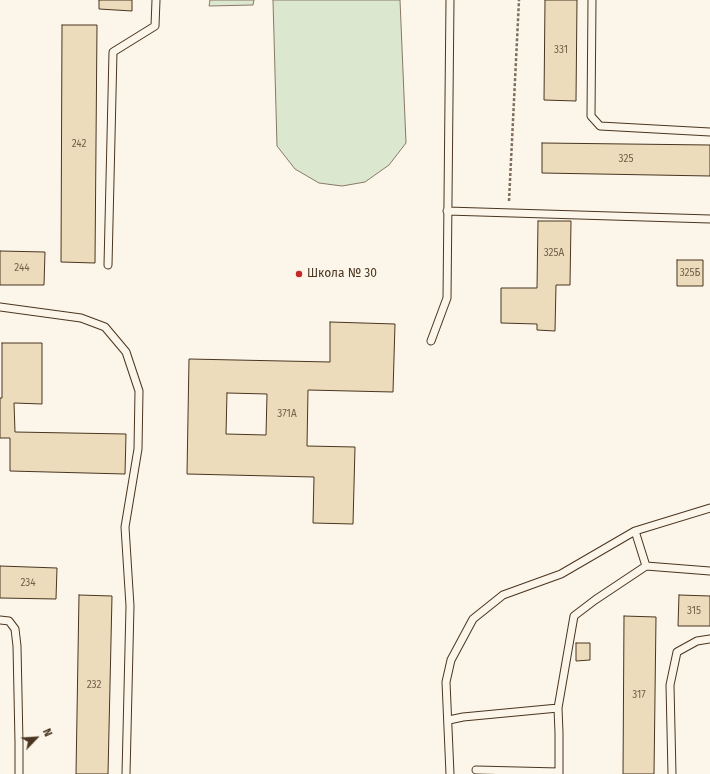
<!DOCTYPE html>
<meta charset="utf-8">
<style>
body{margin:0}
#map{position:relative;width:710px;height:774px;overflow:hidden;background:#fbf6e9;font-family:"Fira Sans",sans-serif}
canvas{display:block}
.north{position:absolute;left:16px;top:718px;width:40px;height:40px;-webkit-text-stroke:3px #fbf6e9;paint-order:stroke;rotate:65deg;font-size:11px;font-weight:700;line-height:16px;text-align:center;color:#4a3520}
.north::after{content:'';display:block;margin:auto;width:14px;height:18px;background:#4a3520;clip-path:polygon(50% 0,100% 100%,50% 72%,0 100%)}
</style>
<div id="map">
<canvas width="710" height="774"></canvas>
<div class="north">N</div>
</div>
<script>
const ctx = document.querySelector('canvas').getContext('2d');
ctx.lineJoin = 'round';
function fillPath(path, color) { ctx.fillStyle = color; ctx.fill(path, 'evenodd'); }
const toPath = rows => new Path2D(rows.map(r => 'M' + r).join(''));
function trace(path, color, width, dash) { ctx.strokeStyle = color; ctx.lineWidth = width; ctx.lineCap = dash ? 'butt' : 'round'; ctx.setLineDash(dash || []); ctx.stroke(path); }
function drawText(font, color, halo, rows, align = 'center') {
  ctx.font = font + ' "Fira Sans",sans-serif'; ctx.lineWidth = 3; ctx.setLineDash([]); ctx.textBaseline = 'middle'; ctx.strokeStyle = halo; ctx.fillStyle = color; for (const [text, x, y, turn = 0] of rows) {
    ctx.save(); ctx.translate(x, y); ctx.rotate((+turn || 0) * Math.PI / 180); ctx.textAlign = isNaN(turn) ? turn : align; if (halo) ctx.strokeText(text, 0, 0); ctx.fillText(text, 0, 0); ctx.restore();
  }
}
const green = toPath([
 [210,0,254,0,253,5,209,6,210,0],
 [273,0,400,0,406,143,389,165,365,182,342,186,319,183,295,169,277,146,273,0]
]);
const building = toPath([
 [99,0,132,0,132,11,99,9,99,0],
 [545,0,577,0,576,101,544,100,545,0],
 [62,25,97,25,95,263,61,262,62,25],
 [542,143,710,145,710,176,542,173,542,143],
 [538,221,571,221,570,285,556,285,555,331,537,330,537,324,501,323,501,288,537,288,538,221],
 [0,251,45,252,44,285,0,285,0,251],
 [677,260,703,260,703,286,677,286,677,260],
 [330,322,395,324,393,392,308,390,307,446,355,447,353,524,313,523,314,477,187,474,189,359,330,362,330,322],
 [227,393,267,394,266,435,226,434,227,393],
 [2,343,42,343,42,404,14,403,15,432,126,434,125,474,10,471,10,438,0,438,0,398,2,398,2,343],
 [0,566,57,568,56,599,0,598,0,566],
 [79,595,112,596,108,774,76,774,79,595],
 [679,595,710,596,710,626,678,626,679,595],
 [624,616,656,617,654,774,623,774,624,616],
 [576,643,590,643,590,660,576,661,576,643]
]);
const path = toPath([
 [509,201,519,0]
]);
const service = toPath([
 [592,0,591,116,600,126,710,132],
 [447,211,710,219],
 [108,265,113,52,155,26,156,0],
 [0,307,81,318,105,327,126,352,139,391,138,449,125,527,130,606,126,774],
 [431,341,447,298,450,0],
 [635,531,646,566,710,571],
 [0,620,9,621,15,629,17,646,19,743,19,774],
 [449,720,463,717,558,708],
 [476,770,559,772],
 [450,774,446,682,451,660,473,619,503,595,561,574,635,531,710,508],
 [559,774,559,733,558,708,574,616,595,600,646,566],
 [672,774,670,685,677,652,697,641,710,639]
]);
const markers = [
 [299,274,4,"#c62828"]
];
const numberNames = [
 ["331",561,50],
 ["242",79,144],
 ["325",626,159],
 ["325А",554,253],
 ["244",22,268],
 ["325Б",690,273],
 ["371А",287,414],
 ["234",28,583],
 ["315",694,611],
 ["232",94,685],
 ["317",639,695]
];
const poiNames = [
 ["Школа № 30",307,274]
];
fillPath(green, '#dce7d0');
trace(green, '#887966', 1);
fillPath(building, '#ecdcbc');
trace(building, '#4a3520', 1);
trace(service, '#4a3520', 9);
trace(path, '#7f6f5c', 2.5, [3, 2]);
trace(service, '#fbf6e9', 7);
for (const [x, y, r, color] of markers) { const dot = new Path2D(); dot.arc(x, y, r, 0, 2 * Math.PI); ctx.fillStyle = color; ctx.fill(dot); trace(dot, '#fbf6e9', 1.5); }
drawText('10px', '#725f47', null, numberNames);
drawText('12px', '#4a3520', '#fbf6e9', poiNames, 'left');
</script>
